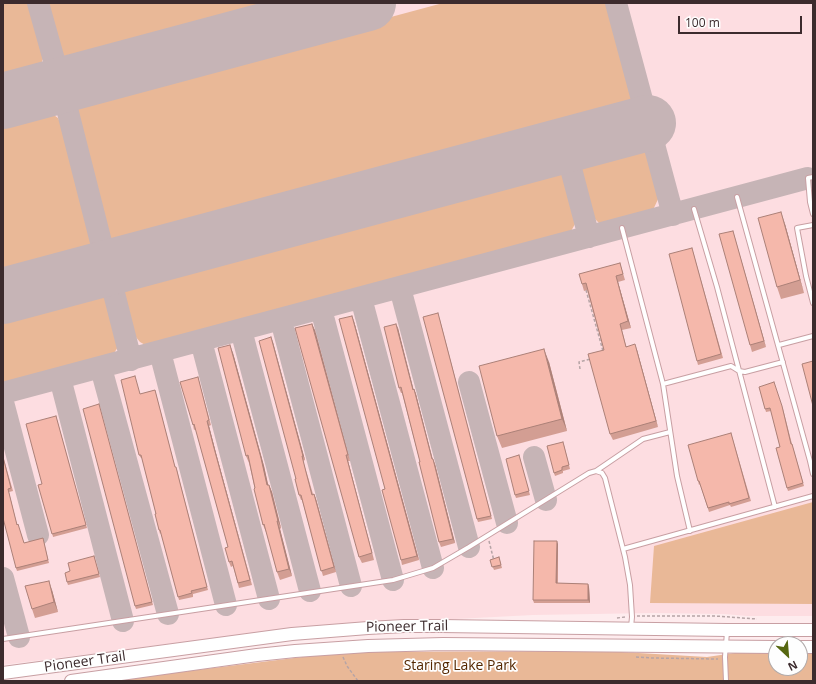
<!DOCTYPE html>
<style>
body{margin:0}
#map{position:relative;width:816px;height:684px;overflow:hidden;background:#feecee;font-family:"Open Sans",sans-serif}
canvas{display:block}
.frame{position:absolute;inset:0;border:4px solid #3c2b2d;pointer-events:none}
.north{position:absolute;left:768px;top:636px;width:40px;height:40px;box-sizing:border-box;background:#fefefe;border:1px solid #b0aaaa;border-radius:50%;rotate:154deg;font-size:11px;font-weight:700;line-height:16px;text-align:center;color:#3c2b2d}
.north::after{content:'';display:block;margin:auto;width:14px;height:18px;background:#566710;clip-path:polygon(50% 0,100% 100%,50% 72%,0 100%)}
.scale{position:absolute;left:678px;top:16px;width:124px;height:18px;box-sizing:border-box;border:2px solid #3c2b2d;border-top:0;padding-left:5px;font-size:12px;line-height:14px;white-space:nowrap;color:#3c2b2d;-webkit-text-stroke:3px #fefefe;paint-order:stroke}
</style>
<div id="map">
<canvas width="816" height="684"></canvas>
<div class="frame"></div>
<div class="north">N</div>
<div class="scale">100 m</div>
</div>
<script>
const ctx = document.querySelector('canvas').getContext('2d');
ctx.lineJoin = 'round';
function fillPath(path, color) { ctx.fillStyle = color; ctx.fill(path, 'evenodd'); }
const toPath = rows => new Path2D(rows.map(r => 'M' + r).join(''));
function trace(path, color, width, dash) { ctx.strokeStyle = color; ctx.lineWidth = width; ctx.lineCap = dash ? 'butt' : 'round'; ctx.setLineDash(dash || []); ctx.stroke(path); }
function drawText(font, color, halo, rows, align = 'center') {
  ctx.font = font + ' "Open Sans",sans-serif'; ctx.lineWidth = 3.5; ctx.setLineDash([]); ctx.textBaseline = 'middle'; ctx.strokeStyle = halo; ctx.fillStyle = color; for (const [text, x, y, turn = 0] of rows) {
    ctx.save(); ctx.translate(x, y); ctx.rotate((+turn || 0) * Math.PI / 180); ctx.textAlign = isNaN(turn) ? turn : align; if (halo) ctx.strokeText(text, 0, 0); ctx.fillText(text, 0, 0); ctx.restore();
  }
}
const built = toPath([
 [3,3,813,3,813,616,747,616,724,614,654,613,533,615,301,627,3,665]
]);
const green = toPath([
 [3,3,29,3,42,51,43,59,39,69,31,74,3,81],
 [45,3,297,3,80,61,71,62,63,57,57,48],
 [443,3,608,3,632,95,632,102,629,109,621,117,127,248,120,248,113,244,107,237,77,121,77,112,80,105,86,99],
 [42,110,51,113,58,118,62,127,92,239,92,249,86,258,77,262,3,282,3,121],
 [629,144,638,145,644,149,649,157,659,197,653,210,646,215,613,224,599,223,591,215,580,174,582,163,591,154],
 [546,167,554,168,561,174,566,181,574,216,575,224,570,233,564,237,156,346,147,346,140,342,135,336,124,297,123,290,126,283,133,277],
 [92,288,99,290,104,294,108,298,119,340,118,347,114,353,107,358,3,386,3,312],
 [813,502,813,604,650,603,654,546],
 [604,651,707,657,741,652,776,653,776,668,800,668,800,654,813,654,813,681,107,681,343,652]
]);
const taxiway = toPath([
 [38,3,61,85,131,360],
 [616,3,673,215],
 [565,146,589,237],
 [400,288,469,547],
 [361,298,433,568],
 [321,309,393,580],
 [281,320,351,586],
 [241,330,310,591],
 [201,341,269,599],
 [160,352,226,605],
 [101,368,168,614],
 [60,378,123,621],
 [469,382,507,523],
 [3,393,808,178],
 [3,402,38,535],
 [534,457,546,500],
 [3,578,19,637]
]);
const runway = toPath([
 [3,101,368,3],
 [3,296,648,123]
]);
const path = toPath([
 [586,290,603,351],
 [580,369,579,362,591,359],
 [489,541,494,561],
 [637,616,715,616,757,619],
 [617,618,625,617],
 [343,657,347,666,358,681],
 [636,657,653,658,716,659,718,659]
]);
const service = toPath([
 [813,177,808,178,810,202,813,214],
 [737,197,810,461,813,474],
 [694,209,717,287,775,507],
 [813,225,797,228,806,276,813,303],
 [622,228,663,384,677,476,690,531],
 [779,345,813,336],
 [663,384,731,366,739,371,745,372,783,362],
 [596,471,602,473,605,478,625,557,630,585,632,617,631,627],
 [623,549,813,496],
 [3,639,393,580,433,568,469,547,589,473,596,471,643,439,670,432],
 [726,681,725,657,727,632]
]);
const secondary = toPath([
 [800,647,813,647],
 [3,673,292,634,368,628,404,626,441,626,727,630,813,630],
 [71,681,257,655,295,651,368,646,443,644,776,647]
]);
const wall = toPath([
 [785,224,804,293,781,299,777,287],
 [733,231,766,347,752,352,750,345],
 [692,248,723,358,698,365,697,361],
 [620,263,625,280,618,282,631,328,622,330,626,346,637,350,658,427,613,440,610,434,604,350,587,290,584,291,582,284],
 [439,316,492,519,478,522,477,519],
 [354,321,419,560,402,565,401,560,385,489],
 [398,328,413,390,414,389,416,394,432,459,435,464,455,543,441,547,439,542,420,462,402,393,401,393,399,388],
 [315,330,350,461,348,461,374,560,362,563,359,557],
 [271,337,305,460,303,461,308,477,313,494,314,494,316,499,336,572,323,576,302,500,301,500,299,495,296,479],
 [233,353,264,466,268,485,269,485,272,492,281,528,280,529,292,576,280,580,277,572,267,532,266,532,263,525,249,463,246,456],
 [549,362,567,431,502,448,497,436],
 [198,377,211,425,209,426,216,453,252,585,239,588,233,566,231,567,229,562,228,547,196,429,194,430,193,425],
 [759,387,783,409,792,444,804,486,788,491,787,488,780,447,771,411,766,412],
 [155,390,175,467,177,470,181,486,208,590,193,594,193,597,179,600,161,533,160,534,159,530,156,514,142,458,141,458,139,455,141,394],
 [100,408,153,605,136,609,135,606],
 [56,416,87,528,53,537,42,484],
 [731,433,751,501,731,507,730,505,709,512,700,484,699,485,698,481],
 [564,445,570,469,563,471,563,473,555,476,554,473],
 [3,456,13,491,9,492,17,525,24,543,43,538,49,563,17,571,16,568],
 [520,459,530,495,516,498,515,495],
 [558,544,558,583,588,584,589,587,590,603,534,603,533,600],
 [94,556,100,577,68,585,67,582,70,571],
 [499,557,502,568,494,570,490,560],
 [52,590,58,612,35,618,32,609]
]);
const shadedWall = toPath([
 [781,212,785,224,804,293,800,280],
 [733,231,735,238,766,347,764,341],
 [616,276,618,282,631,328,628,321],
 [352,316,354,321,419,560,417,556],
 [312,324,315,330,350,461,348,455],
 [396,324,398,328,415,395,413,390],
 [271,337,273,342,305,460,303,456],
 [635,344,637,350,658,427,656,421],
 [230,345,233,353,264,466,270,493,267,485],
 [544,349,549,362,567,431,562,419],
 [414,389,416,394,434,464,432,459],
 [207,421,209,426,216,453,252,585,214,448],
 [346,455,348,461,374,560,372,553],
 [433,459,435,464,455,543,453,539],
 [269,485,272,492,281,528,278,521],
 [314,494,316,499,336,572,334,567],
 [277,521,280,529,292,576,289,569],
 [557,541,558,544,557,586,556,583],
 [49,581,52,590,58,612,54,602],
 [588,584,589,587,590,603,588,600]
]);
const building = toPath([
 [781,212,800,280,777,287,758,218,781,212],
 [733,231,764,341,750,345,719,234,733,231],
 [692,248,721,354,697,361,669,254,692,248],
 [620,263,623,274,616,276,628,321,620,324,626,347,635,344,656,421,610,434,588,354,604,350,586,283,582,284,579,274,620,263],
 [438,313,491,516,477,519,423,317,438,313],
 [352,316,417,556,401,560,382,490,385,489,339,319,352,316],
 [312,324,348,455,346,455,372,553,359,557,295,328,312,324],
 [396,324,413,390,414,389,432,459,433,459,453,539,439,542,419,462,420,462,401,387,399,388,384,327,396,324],
 [271,337,303,456,302,456,306,472,312,495,314,494,334,567,321,571,301,495,299,495,295,479,296,479,259,341,271,337],
 [230,345,261,458,267,485,269,485,278,521,277,521,289,569,277,572,264,524,263,525,254,489,255,488,248,455,246,456,218,348,230,345],
 [544,349,562,419,497,436,479,366,544,349],
 [813,361,813,406,802,364,813,361],
 [135,376,140,394,155,390,175,467,176,467,180,483,207,587,191,591,192,593,178,597,160,530,159,530,155,514,156,514,141,455,139,455,121,380,135,376],
 [198,377,209,420,207,421,214,448,250,580,238,583,232,561,229,562,225,548,228,547,194,424,193,425,180,382,198,377],
 [774,382,782,406,791,444,792,444,803,483,787,488,776,448,780,447,770,408,765,409,759,387,774,382],
 [99,404,152,602,135,606,83,409,99,404],
 [56,416,86,525,52,534,38,485,42,484,26,424,56,416],
 [731,433,749,498,729,504,729,502,708,508,699,481,698,481,688,445,731,433],
 [563,442,569,465,562,467,562,470,554,473,547,446,563,442],
 [519,455,529,491,515,495,506,459,519,455],
 [3,457,11,488,8,489,17,525,18,524,24,543,43,538,48,560,16,568,3,518,3,457],
 [534,541,557,541,556,583,588,584,588,600,533,600,534,541],
 [94,556,99,574,67,582,65,573,70,571,68,563,94,556],
 [499,557,501,565,492,567,490,560,499,557],
 [49,581,54,602,32,609,25,586,49,581]
]);
const streetNames = [
 ["Pioneer Trail",407,627,-1],
 ["Pioneer Trail",85,662,-8]
];
const parkNames = [
 ["Staring Lake Park",460,666]
];
fillPath(built, '#fddde1');
fillPath(green, '#e9b897');
trace(taxiway, '#c6b4b6', 22);
trace(runway, '#c6b4b6', 56);
trace(service, '#c89fa3', 6);
trace(secondary, '#c89fa3', 14);
trace(path, '#b6a4a6', 1.5, [3, 2]);
trace(service, '#fff', 4);
trace(secondary, '#fff', 12);
fillPath(wall, '#d39e93');
fillPath(shadedWall, '#ac8178');
fillPath(building, '#f5b8ab');
trace(building, '#ac8178', 1);
drawText('14px', '#3c2b2d', '#fefefe', streetNames);
drawText('14px', '#542700', '#fefefe', parkNames);
</script>
